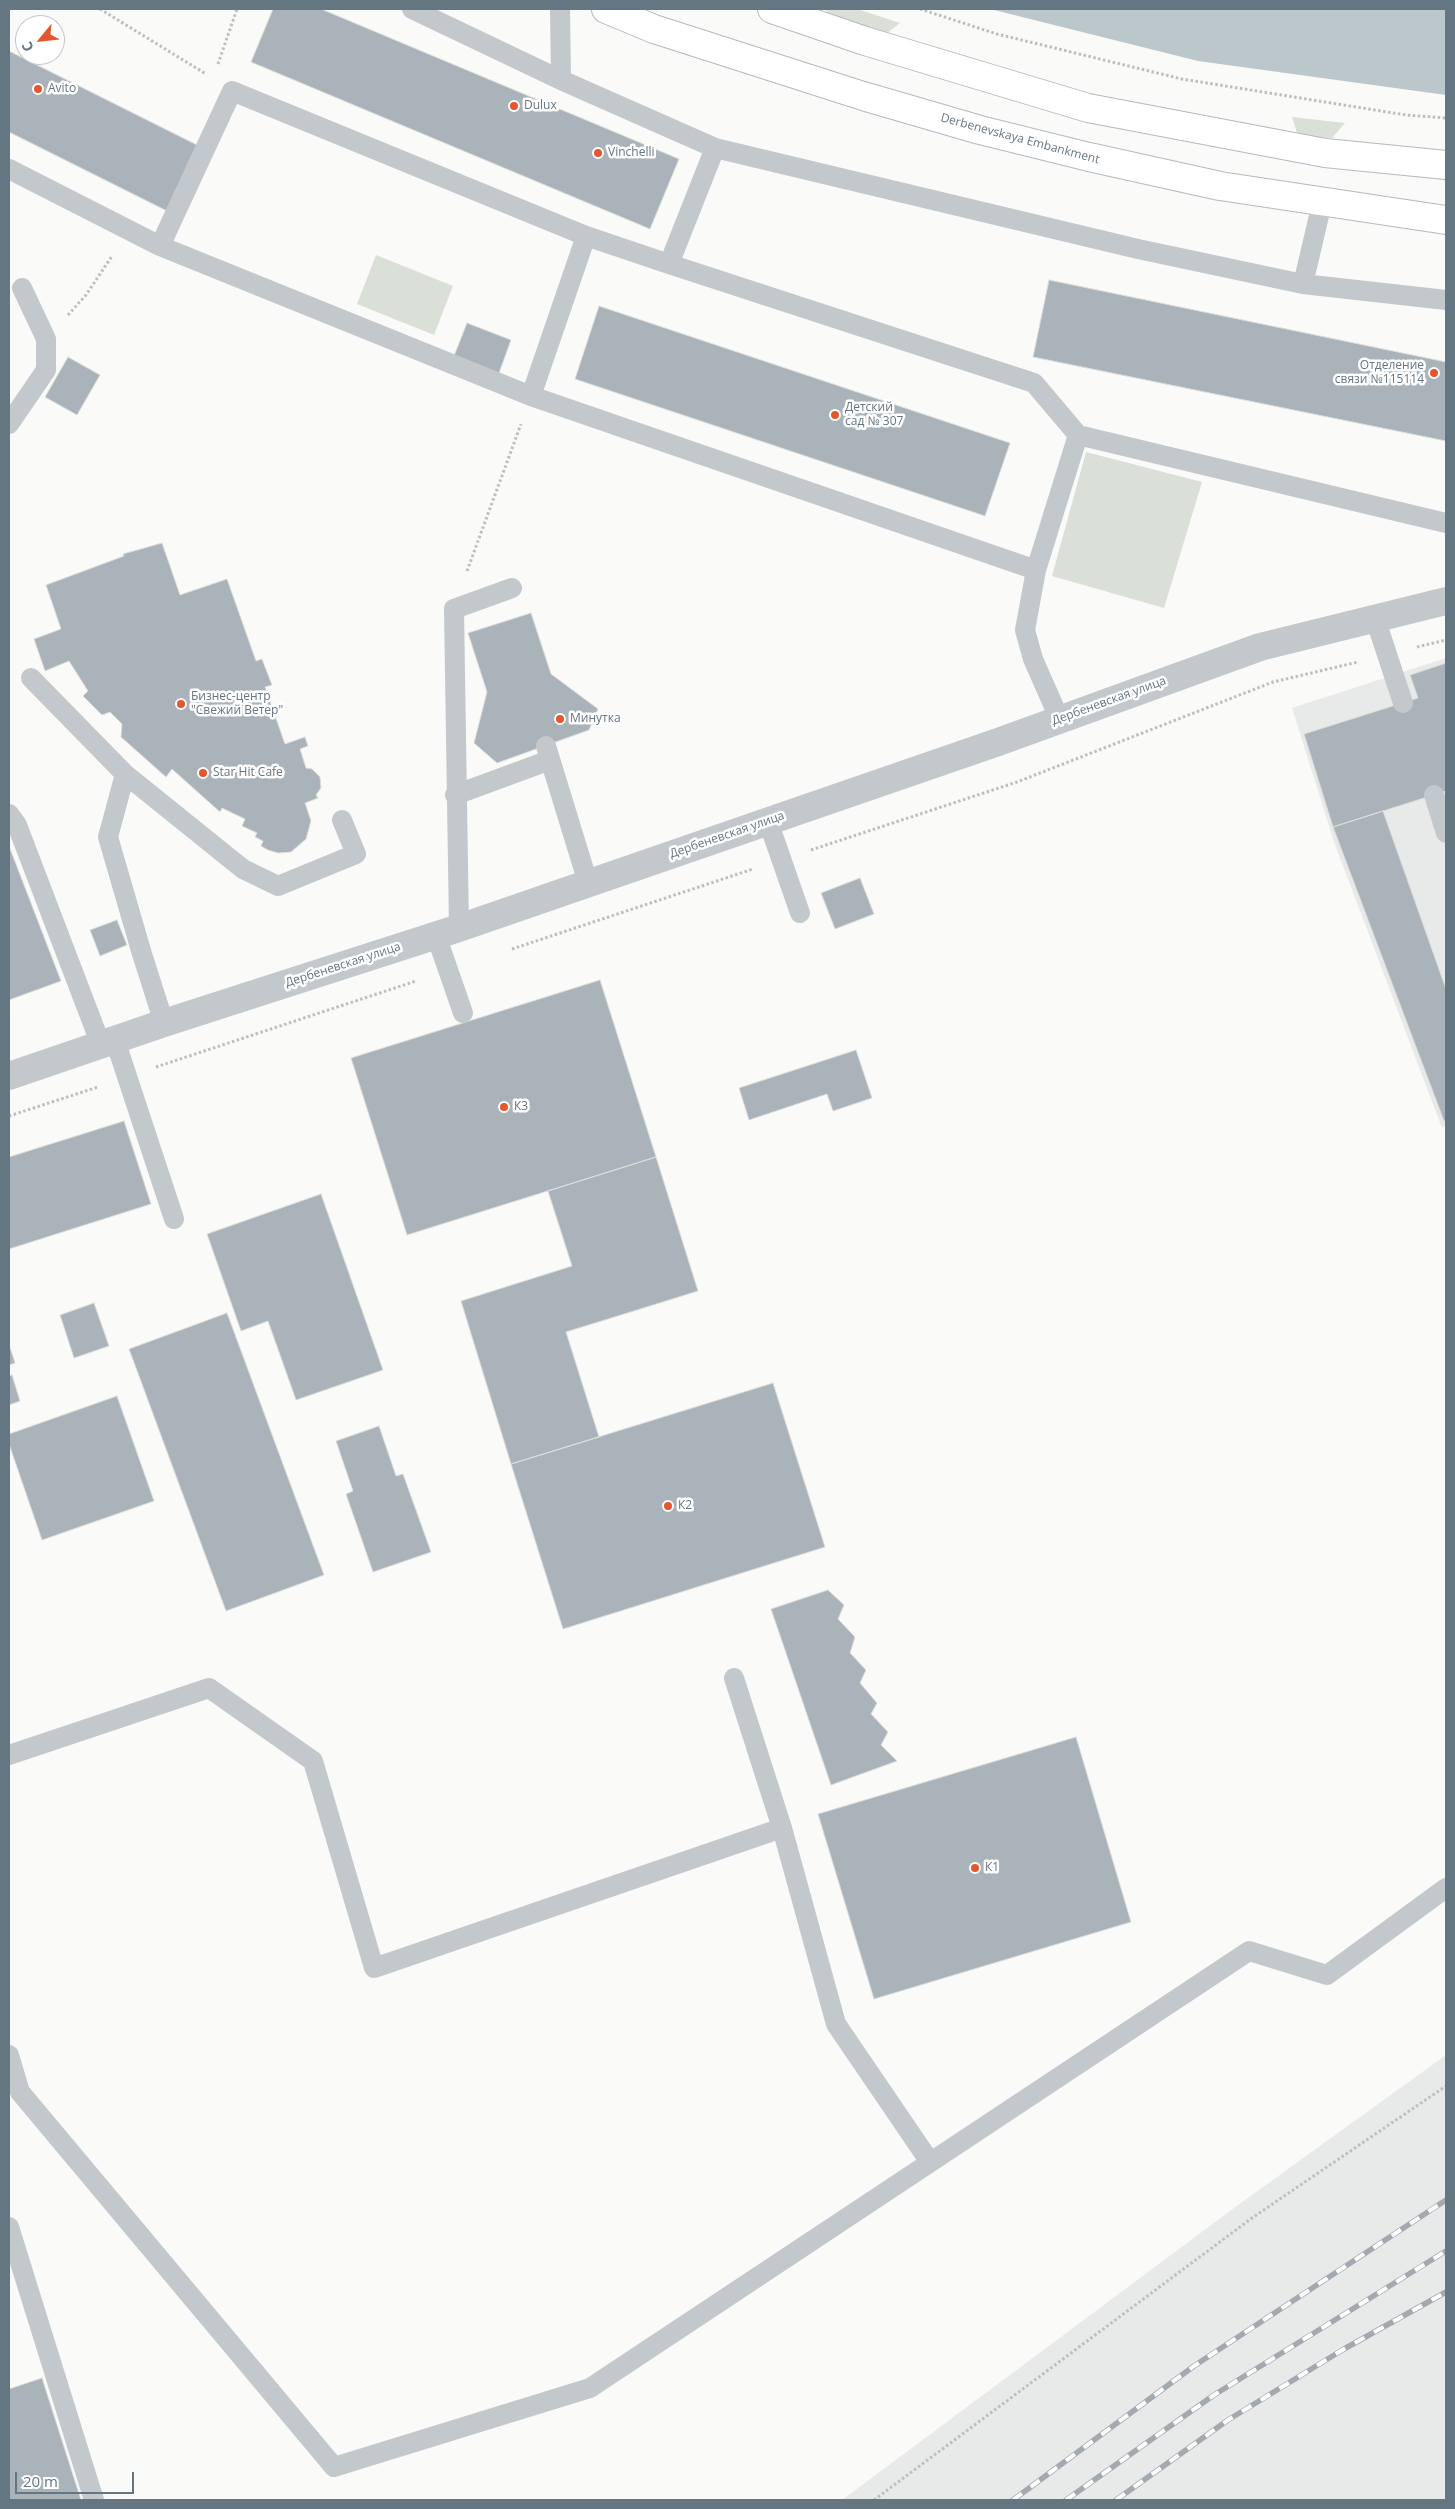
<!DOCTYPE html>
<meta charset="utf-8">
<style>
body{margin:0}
#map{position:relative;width:1455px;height:2509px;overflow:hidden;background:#fafaf8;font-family:"Open Sans",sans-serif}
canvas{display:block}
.frame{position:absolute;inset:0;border:10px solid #657683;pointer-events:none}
.north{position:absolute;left:15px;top:15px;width:50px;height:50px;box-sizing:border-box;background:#fff;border:1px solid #c1c8cd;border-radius:50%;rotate:242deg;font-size:14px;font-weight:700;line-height:20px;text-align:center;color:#657683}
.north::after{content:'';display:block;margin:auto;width:18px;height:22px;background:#e4572e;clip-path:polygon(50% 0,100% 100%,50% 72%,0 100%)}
.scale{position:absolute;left:15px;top:2472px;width:119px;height:22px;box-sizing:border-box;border:2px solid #657683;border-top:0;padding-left:6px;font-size:15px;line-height:18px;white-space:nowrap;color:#657683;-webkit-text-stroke:4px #fff;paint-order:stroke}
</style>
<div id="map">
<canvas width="1455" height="2509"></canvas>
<div class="frame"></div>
<div class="north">С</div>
<div class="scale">20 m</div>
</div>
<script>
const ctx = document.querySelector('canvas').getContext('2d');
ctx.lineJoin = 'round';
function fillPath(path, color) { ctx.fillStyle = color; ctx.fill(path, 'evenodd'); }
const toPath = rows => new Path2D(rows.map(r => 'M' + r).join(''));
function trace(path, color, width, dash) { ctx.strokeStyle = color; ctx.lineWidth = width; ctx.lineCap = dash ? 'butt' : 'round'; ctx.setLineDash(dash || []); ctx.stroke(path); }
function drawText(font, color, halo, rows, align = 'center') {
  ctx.font = font + ' "Open Sans",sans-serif'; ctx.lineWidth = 5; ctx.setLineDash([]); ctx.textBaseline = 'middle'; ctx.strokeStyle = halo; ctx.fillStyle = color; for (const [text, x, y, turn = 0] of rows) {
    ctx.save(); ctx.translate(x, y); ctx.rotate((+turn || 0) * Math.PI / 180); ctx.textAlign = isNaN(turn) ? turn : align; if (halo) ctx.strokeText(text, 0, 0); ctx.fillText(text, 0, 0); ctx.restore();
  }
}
const built = toPath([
 [1446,658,1446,1125,1442,1128,1334,842,1292,708],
 [1446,2055,1446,2500,842,2500,1234,2208]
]);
const green = toPath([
 [826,9,857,9,900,23,883,36,829,16],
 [1292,117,1345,123,1332,138,1298,136],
 [376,255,453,286,434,335,357,304],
 [1086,452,1202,482,1164,608,1052,576]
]);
const water = toPath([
 [990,9,1446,9,1446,95,1198,61]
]);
const building = toPath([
 [273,9,321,9,679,159,650,229,251,62,273,9],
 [9,51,199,146,167,211,9,132,9,51],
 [1049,280,1446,362,1446,441,1033,357,1049,280],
 [599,306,1010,443,985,516,575,379,599,306],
 [467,323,511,340,499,373,454,356,467,323],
 [68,357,100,375,77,415,45,397,68,357],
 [162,543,180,595,227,579,256,661,262,659,272,685,265,687,285,744,305,737,308,746,300,749,306,768,312,769,320,777,321,788,316,795,318,798,305,803,311,821,306,839,291,852,278,853,268,850,261,846,263,841,255,837,257,833,242,826,245,819,222,808,220,812,172,769,166,777,121,737,122,724,110,712,102,715,83,696,88,691,69,661,45,671,34,639,61,629,46,585,124,556,123,554,162,543],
 [531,613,551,674,598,709,589,730,497,763,474,743,487,692,468,633,531,613],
 [1446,663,1446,791,1333,827,1304,734,1418,698,1410,675,1446,663],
 [1383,811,1446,989,1446,1120,1444,1121,1333,827,1383,811],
 [9,846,61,981,9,1000,9,846],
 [860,878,874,914,835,929,821,893,860,878],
 [117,920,127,945,100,956,90,930,117,920],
 [600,980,656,1157,407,1235,351,1058,600,980],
 [856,1050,872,1098,833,1111,827,1094,749,1120,739,1088,856,1050],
 [124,1121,151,1204,9,1249,9,1157,124,1121],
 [656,1157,698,1291,566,1332,599,1437,511,1464,461,1301,572,1266,548,1191,656,1157],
 [321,1194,383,1370,296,1400,268,1321,241,1331,207,1234,321,1194],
 [94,1303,109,1346,74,1358,60,1315,94,1303],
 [227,1313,324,1575,226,1611,129,1349,227,1313],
 [9,1344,15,1363,9,1365,9,1344],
 [12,1375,20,1401,9,1405,9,1376,12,1375],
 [773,1383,825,1547,563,1629,511,1464,773,1383],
 [117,1396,154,1501,42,1540,9,1444,9,1434,117,1396],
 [379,1426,396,1476,403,1474,431,1552,373,1572,346,1494,353,1491,336,1441,379,1426],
 [828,1590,844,1605,838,1619,855,1637,850,1653,866,1670,860,1683,877,1703,871,1714,888,1732,881,1745,897,1761,831,1785,771,1609,828,1590],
 [1076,1737,1131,1922,874,1999,818,1814,1076,1737],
 [42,2378,81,2500,9,2500,9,2389,42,2378]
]);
const path = toPath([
 [100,9,206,74],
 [920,9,997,34,1182,79,1406,115,1446,118],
 [218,64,237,9],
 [68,315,86,295,112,256],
 [467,571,521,424],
 [1417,647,1446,640],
 [811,850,1017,782,1273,682,1358,662],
 [512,949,753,869],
 [156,1067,416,981],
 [9,1116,98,1087],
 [874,2500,1252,2218,1446,2086]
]);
const lane = toPath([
 [412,9,561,80,715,148,1138,249,1303,284,1446,300],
 [560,9,561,80],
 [9,169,160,246,232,91,586,236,669,264,715,148],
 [586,236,531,396,1036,570],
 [160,246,531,396],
 [669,264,1034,383,1078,435,1036,570,1025,630,1033,659,1059,718],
 [1303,284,1322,203],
 [9,424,46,370,46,339,22,288],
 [1078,435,1446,523],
 [1375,618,1403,703],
 [31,678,125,774,108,837,142,954,164,1023],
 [546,746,588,883],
 [125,774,243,869,278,886,356,854,342,820],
 [455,795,550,760],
 [1434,795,1446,833],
 [9,814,17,825,101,1045],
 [768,821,800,913],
 [459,928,454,609,512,588],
 [436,935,463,1013],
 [115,1040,174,1219],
 [9,1755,209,1688,313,1761,374,1968,782,1828,734,1678],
 [782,1828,836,2024,930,2162],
 [9,2055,20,2092,334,2467,590,2388,1249,1951,1327,1975,1446,1888],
 [9,2227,94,2500]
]);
const street = toPath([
 [9,1076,164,1023,459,928,1001,741,1260,647,1446,601]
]);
const secondary = toPath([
 [606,9,654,29,863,96,980,130,1089,157,1220,186,1446,220],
 [772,9,865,41,1088,108,1325,153,1446,165]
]);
const rail = toPath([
 [1013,2500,1194,2366,1446,2200],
 [1066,2500,1214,2395,1446,2251],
 [1116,2500,1228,2420,1344,2349,1446,2292]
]);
const markers = [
 [38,89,5,"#e4572e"],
 [514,106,5,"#e4572e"],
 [598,153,5,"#e4572e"],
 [1434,373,5,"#e4572e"],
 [835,415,5,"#e4572e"],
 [181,704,5,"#e4572e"],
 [560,719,5,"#e4572e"],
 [203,773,5,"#e4572e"],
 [504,1107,5,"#e4572e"],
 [668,1506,5,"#e4572e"],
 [975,1868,5,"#e4572e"]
];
const poiNames = [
 ["Avito",48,89],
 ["Dulux",524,106],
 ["Vinchelli",608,153],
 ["Отделение",1424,366,"right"],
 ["связи №115114",1424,380,"right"],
 ["Детский",845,408],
 ["сад № 307",845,422],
 ["Бизнес-центр",191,697],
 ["\"Свежий Ветер\"",191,711],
 ["Минутка",570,719],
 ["Star Hit Cafe",213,773],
 ["К3",514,1107],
 ["К2",678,1506],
 ["К1",985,1868]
];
const streetNames = [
 ["Derbenevskaya Embankment",1020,139,15],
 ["Дербеневская улица",1109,701,-20],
 ["Дербеневская улица",727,835,-19],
 ["Дербеневская улица",343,965,-18]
];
fillPath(built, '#e8e9e9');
fillPath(green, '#dadfd7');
fillPath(water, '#bbc7cb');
fillPath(building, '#aab3b9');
trace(building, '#dcdcda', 1);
trace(secondary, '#b3babf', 30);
trace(path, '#bbbfc2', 3, [2.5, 2.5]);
trace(lane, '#c3c8cc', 20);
trace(street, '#c3c8cc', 28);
trace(secondary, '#fff', 28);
trace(rail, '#a2aab0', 5.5);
trace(rail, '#fff', 4, [11]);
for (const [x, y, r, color] of markers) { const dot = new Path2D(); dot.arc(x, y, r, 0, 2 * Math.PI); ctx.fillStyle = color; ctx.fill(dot); trace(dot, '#fff', 2); }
drawText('12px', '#657683', '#fff', poiNames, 'left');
drawText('12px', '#657683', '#fff', streetNames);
</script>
